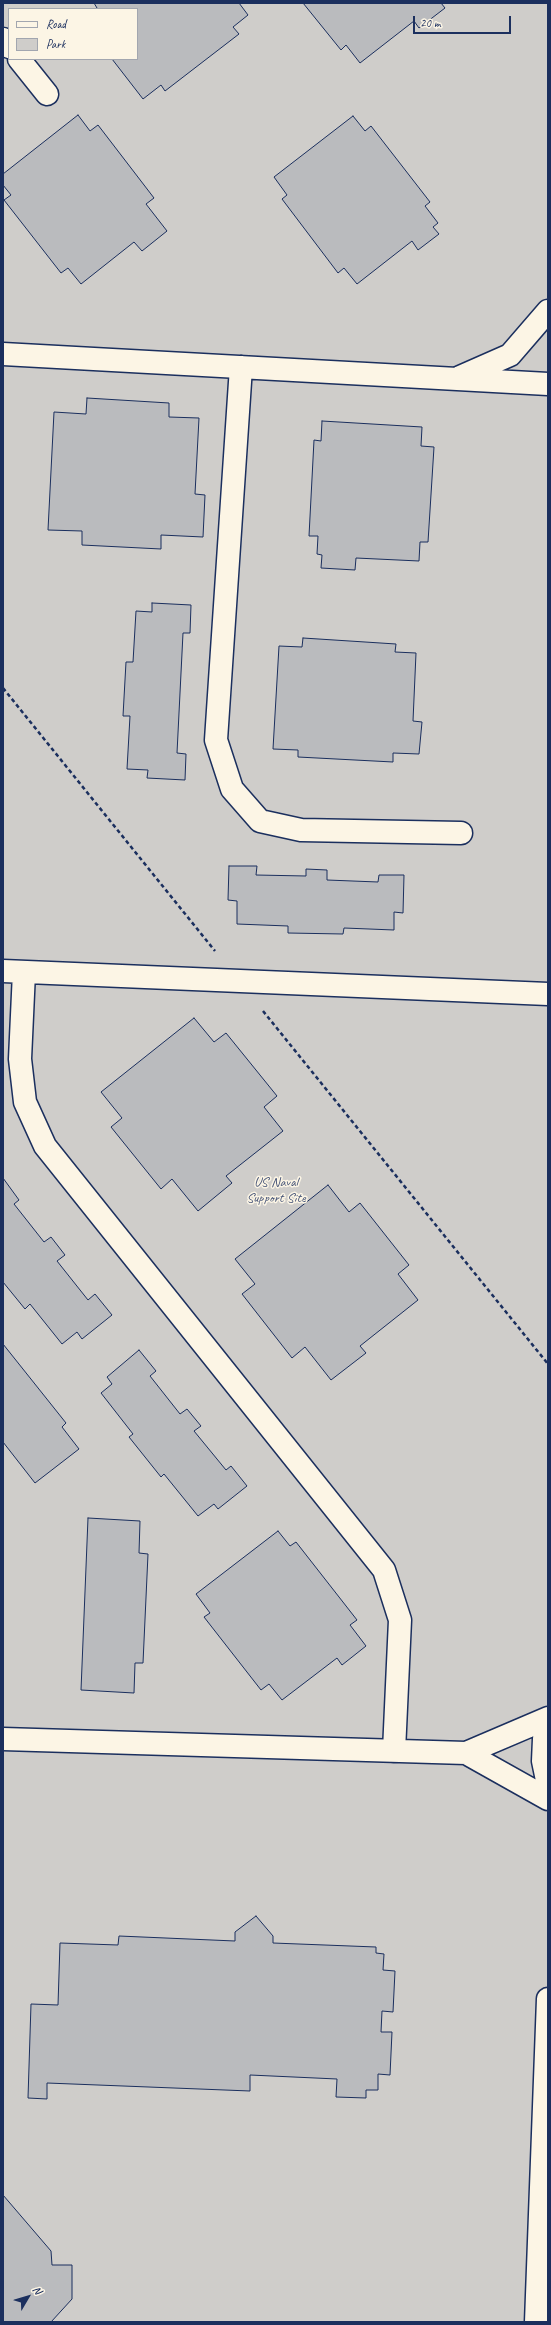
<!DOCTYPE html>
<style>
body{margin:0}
#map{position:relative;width:551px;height:2325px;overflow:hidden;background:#eee9dd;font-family:Caveat,sans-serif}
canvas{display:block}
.frame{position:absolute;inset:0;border:4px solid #1b2f5e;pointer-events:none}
.legend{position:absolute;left:8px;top:8px;width:130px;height:52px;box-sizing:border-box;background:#fcf5e5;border:1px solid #a2a6af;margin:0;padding:5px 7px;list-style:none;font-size:12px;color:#1b2f5e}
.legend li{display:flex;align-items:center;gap:8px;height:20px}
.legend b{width:20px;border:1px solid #a2a6af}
.north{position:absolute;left:8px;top:2277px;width:40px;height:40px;-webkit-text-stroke:3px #fcf5e5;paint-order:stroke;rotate:52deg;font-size:11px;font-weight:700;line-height:16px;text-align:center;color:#1b2f5e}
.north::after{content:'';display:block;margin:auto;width:14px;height:18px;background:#1b2f5e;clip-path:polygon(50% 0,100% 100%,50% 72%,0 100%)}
.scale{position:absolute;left:413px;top:16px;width:98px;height:18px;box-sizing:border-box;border:2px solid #1b2f5e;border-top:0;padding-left:5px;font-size:12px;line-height:14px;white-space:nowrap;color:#1b2f5e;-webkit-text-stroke:3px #fcf5e5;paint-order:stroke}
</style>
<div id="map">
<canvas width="551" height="2325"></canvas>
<div class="frame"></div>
<ul class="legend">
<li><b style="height:5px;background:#fcf5e5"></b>Road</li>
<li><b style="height:11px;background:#cfcdca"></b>Park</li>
</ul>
<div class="north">N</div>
<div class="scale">20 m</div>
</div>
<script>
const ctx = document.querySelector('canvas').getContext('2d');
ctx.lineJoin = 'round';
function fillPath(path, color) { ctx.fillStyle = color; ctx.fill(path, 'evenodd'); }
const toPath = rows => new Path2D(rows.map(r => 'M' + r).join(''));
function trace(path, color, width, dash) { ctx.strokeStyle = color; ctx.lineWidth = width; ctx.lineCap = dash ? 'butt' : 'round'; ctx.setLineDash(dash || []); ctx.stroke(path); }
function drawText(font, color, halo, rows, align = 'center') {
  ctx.font = font + ' Caveat,sans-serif'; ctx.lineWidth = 3; ctx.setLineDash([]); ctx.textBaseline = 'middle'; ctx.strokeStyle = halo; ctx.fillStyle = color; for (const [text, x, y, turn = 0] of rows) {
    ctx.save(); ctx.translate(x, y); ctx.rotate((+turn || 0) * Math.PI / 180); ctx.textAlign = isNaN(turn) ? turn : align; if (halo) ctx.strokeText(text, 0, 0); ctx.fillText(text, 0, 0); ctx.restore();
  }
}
const green = toPath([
 [3,3,548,3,548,2322,3,2322],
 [9,9,137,9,137,59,9,59]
]);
const building = toPath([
 [94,3,239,3,248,15,233,27,239,34,165,91,161,85,143,99,112,59,137,59,137,9,95,9,97,8,94,3],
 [303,3,441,3,445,8,419,28,414,21,360,63,346,45,341,50,303,3],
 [78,115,90,131,98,125,154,198,146,204,167,231,142,251,134,242,81,284,68,268,61,273,4,200,11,195,3,185,3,174,78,115],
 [353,116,365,131,371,126,430,202,425,206,438,223,433,227,439,234,418,250,412,241,357,284,344,268,338,273,282,199,287,195,274,177,353,116],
 [87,398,169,403,169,417,199,418,195,494,205,495,203,537,161,535,161,549,82,545,82,531,48,530,54,412,86,414,87,398],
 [322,421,422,427,421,446,434,447,428,542,420,542,419,561,356,558,355,570,321,568,322,555,317,554,318,536,309,536,314,440,321,441,322,421],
 [152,603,191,605,190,633,183,633,177,753,186,754,185,780,147,778,148,770,127,769,130,716,123,716,126,662,133,662,136,611,152,612,152,603],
 [303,638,396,644,395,652,416,653,413,721,422,722,419,754,393,753,393,762,298,757,298,750,273,749,279,646,302,647,303,638],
 [229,866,257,866,256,875,306,876,306,869,327,870,327,880,378,882,379,875,404,875,403,913,394,912,394,930,344,928,343,934,288,933,288,926,237,924,237,901,228,900,229,866],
 [194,1018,214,1042,226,1033,277,1096,264,1107,283,1131,226,1176,232,1183,198,1211,172,1179,161,1189,111,1127,122,1118,101,1092,194,1018],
 [3,1178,19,1200,14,1204,44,1242,51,1237,65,1255,57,1261,88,1300,95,1294,112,1315,82,1339,77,1332,62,1344,30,1304,25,1309,3,1282,3,1178],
 [328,1185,349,1212,360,1203,409,1265,398,1274,418,1300,360,1346,366,1353,331,1380,305,1347,292,1358,242,1294,255,1284,235,1259,328,1185],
 [3,1344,66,1423,62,1427,79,1449,35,1483,3,1442,3,1344],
 [139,1350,156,1371,150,1376,180,1414,187,1409,201,1426,194,1431,226,1470,231,1466,247,1486,218,1509,214,1504,198,1516,164,1474,161,1477,129,1437,133,1434,101,1393,112,1384,107,1377,139,1350],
 [88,1518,140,1521,139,1553,148,1554,143,1663,135,1663,134,1693,81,1690,88,1518],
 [278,1531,290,1546,296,1542,357,1620,350,1625,366,1646,342,1665,337,1658,282,1700,269,1684,261,1690,204,1617,210,1613,196,1594,278,1531],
 [256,1916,273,1936,273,1943,376,1947,376,1953,384,1954,383,1970,395,1971,393,2012,382,2011,381,2032,392,2032,390,2075,378,2074,378,2090,366,2090,366,2098,336,2097,337,2079,250,2075,250,2091,47,2083,47,2099,28,2098,31,2004,58,2005,60,1943,118,1945,119,1936,235,1941,235,1932,256,1916],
 [3,2195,51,2251,52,2265,72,2265,72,2299,51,2322,3,2322,3,2195]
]);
const path = toPath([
 [3,688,215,951],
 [263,1011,548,1364]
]);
const minor = toPath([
 [3,39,9,47],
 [19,59,47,94],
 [3,354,548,384],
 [241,367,216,740,232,789,260,821,301,830,461,833],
 [460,377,510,355,548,311],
 [3,971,548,994],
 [24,972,20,1059,25,1102,45,1146,384,1570,400,1620,394,1751],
 [548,1726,544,1739,543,1761,548,1785],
 [3,1739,466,1753,548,1718],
 [466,1753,548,1799],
 [536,2322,548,1999]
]);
const parkNames = [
 ["US Naval",276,1182],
 ["Support Site",276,1198]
];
fillPath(green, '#cfcdca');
fillPath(building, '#babbbe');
trace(building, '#1b2f5e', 1);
trace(minor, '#1b2f5e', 25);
trace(path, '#1b2f5e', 2.5, [4, 3]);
trace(minor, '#fcf5e5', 22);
drawText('14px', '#485679', '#fcf5e5', parkNames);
</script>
